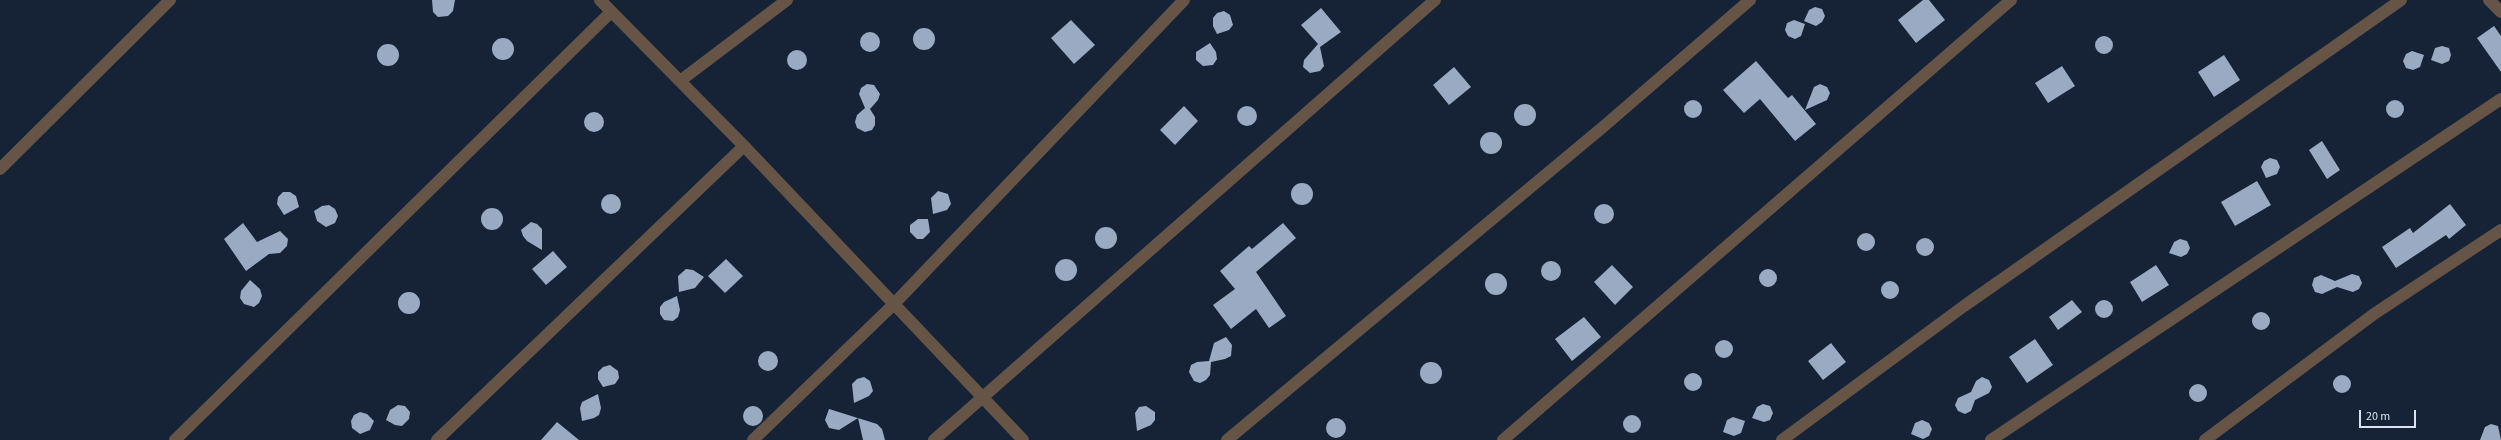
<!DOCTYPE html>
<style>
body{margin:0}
#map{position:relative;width:2501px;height:440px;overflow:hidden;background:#162336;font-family:"Source Sans 3",sans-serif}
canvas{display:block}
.scale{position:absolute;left:2359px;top:410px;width:57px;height:18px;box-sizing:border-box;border:2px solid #d9e2ee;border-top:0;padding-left:5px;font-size:12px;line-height:14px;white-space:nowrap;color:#d9e2ee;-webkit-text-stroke:3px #162336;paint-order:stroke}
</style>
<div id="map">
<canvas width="2501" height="440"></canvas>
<div class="scale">20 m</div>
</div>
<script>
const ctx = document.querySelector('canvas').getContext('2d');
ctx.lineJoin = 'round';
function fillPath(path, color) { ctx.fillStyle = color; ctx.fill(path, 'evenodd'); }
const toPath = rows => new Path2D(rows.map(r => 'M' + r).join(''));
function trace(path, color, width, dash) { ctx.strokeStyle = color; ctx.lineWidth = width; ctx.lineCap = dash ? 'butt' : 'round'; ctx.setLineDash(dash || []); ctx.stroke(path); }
const building = toPath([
 [432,0,455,0,453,11,448,16,438,17,433,12],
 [1923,0,1929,0,1945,20,1916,43,1898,20],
 [1815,7,1822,9,1825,16,1822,22,1816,26,1804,21,1809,10],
 [1321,8,1341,32,1320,47,1324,66,1320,71,1310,73,1303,67,1304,60,1318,44,1301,25],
 [1224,11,1230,15,1233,25,1229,30,1217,34,1213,26,1213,18,1217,13],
 [1071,20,1095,45,1074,64,1051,38],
 [1794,20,1805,24,1801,36,1795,39,1788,36,1785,30,1787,23],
 [2494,26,2501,36,2501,72,2477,38],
 '913 39a11 11 0 1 1 22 0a11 11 0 1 1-22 0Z',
 '860 42a10 10 0 1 1 20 0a10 10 0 1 1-20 0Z',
 '2095 45a9 9 0 1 1 18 0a9 9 0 1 1-18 0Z',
 '492 49a11 11 0 1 1 22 0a11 11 0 1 1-22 0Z',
 [1210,43,1216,52,1217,59,1213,65,1203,66,1196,60,1196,52],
 '377 55a11 11 0 1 1 22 0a11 11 0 1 1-22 0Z',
 [2442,46,2449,48,2451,55,2449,61,2442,64,2431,60,2435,48],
 '787 60a10 10 0 1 1 20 0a10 10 0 1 1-20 0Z',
 [2412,51,2424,55,2420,67,2413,70,2406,68,2403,61,2406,54],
 [2224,55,2240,80,2214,97,2198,72],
 [1756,61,1788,98,1792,95,1816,124,1795,141,1760,99,1744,113,1723,90],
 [2062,66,2075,86,2048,103,2035,83],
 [1454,67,1471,87,1449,105,1433,85],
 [867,84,874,85,880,94,878,100,870,109,875,117,875,125,872,130,865,132,857,128,855,122,857,115,865,108,859,94,861,88],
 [1820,84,1827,87,1830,93,1827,100,1805,110,1814,87],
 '2386 109a9 9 0 1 1 18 0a9 9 0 1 1-18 0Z',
 '1684 109a9 9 0 1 1 18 0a9 9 0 1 1-18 0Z',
 '1514 115a11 11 0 1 1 22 0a11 11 0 1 1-22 0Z',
 '1237 116a10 10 0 1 1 20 0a10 10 0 1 1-20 0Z',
 [1184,106,1198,121,1175,145,1160,130],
 '584 122a10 10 0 1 1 20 0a10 10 0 1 1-20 0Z',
 '1480 143a11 11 0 1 1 22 0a11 11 0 1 1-22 0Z',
 [2322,141,2340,170,2327,179,2309,150],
 [2270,158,2277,160,2280,167,2277,174,2266,178,2261,167,2264,161],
 [2257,181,2271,205,2235,226,2221,202],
 '1291 194a11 11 0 1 1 22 0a11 11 0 1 1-22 0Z',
 [938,191,948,194,951,204,947,210,933,214,931,198],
 [283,192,290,192,296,196,299,207,284,215,277,204,278,197],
 '601 204a10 10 0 1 1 20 0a10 10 0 1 1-20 0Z',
 '1594 214a10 10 0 1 1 20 0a10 10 0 1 1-20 0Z',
 [2450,204,2466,225,2449,239,2446,235,2396,268,2382,247,2410,228,2413,233],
 [329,205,335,209,338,216,335,223,326,227,317,221,314,211,322,206],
 '481 219a11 11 0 1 1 22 0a11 11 0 1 1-22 0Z',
 [918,219,928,219,930,232,923,239,917,239,910,232,910,225],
 [531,222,537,224,542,229,542,250,527,241,523,236,521,230],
 [243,223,257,242,280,231,288,239,287,246,280,253,269,254,246,271,224,239],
 [1283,223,1296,238,1256,272,1286,316,1269,328,1256,309,1231,329,1213,305,1235,289,1220,271,1249,246,1252,249],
 '1095 238a11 11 0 1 1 22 0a11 11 0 1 1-22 0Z',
 '1857 242a9 9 0 1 1 18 0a9 9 0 1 1-18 0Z',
 '1916 247a9 9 0 1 1 18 0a9 9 0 1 1-18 0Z',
 [2180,239,2187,241,2190,248,2187,254,2181,257,2169,253,2174,242],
 [553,251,567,267,546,285,532,269],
 [726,259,743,276,725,293,708,276],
 '1055 270a11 11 0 1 1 22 0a11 11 0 1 1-22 0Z',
 '1541 271a10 10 0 1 1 20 0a10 10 0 1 1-20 0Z',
 [1612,265,1633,287,1615,305,1594,282],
 [2156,265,2169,285,2142,302,2130,282],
 [686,269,693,270,704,277,695,288,679,292,678,276],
 '1759 278a9 9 0 1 1 18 0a9 9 0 1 1-18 0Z',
 '1485 284a11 11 0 1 1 22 0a11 11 0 1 1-22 0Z',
 [2352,274,2359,276,2362,283,2359,289,2353,292,2337,287,2322,294,2315,292,2312,285,2314,278,2321,275,2335,281],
 [250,280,260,289,262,296,259,303,254,307,244,304,240,298,241,291],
 '1881 290a9 9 0 1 1 18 0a9 9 0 1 1-18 0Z',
 '398 303a11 11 0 1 1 22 0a11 11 0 1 1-22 0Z',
 [677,296,680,310,678,317,673,321,664,320,660,314,660,307,664,302],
 [2072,300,2082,312,2058,330,2049,317],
 '2095 309a9 9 0 1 1 18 0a9 9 0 1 1-18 0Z',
 '2252 321a9 9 0 1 1 18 0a9 9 0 1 1-18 0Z',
 [1584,317,1601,337,1572,361,1555,339],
 [1226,337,1232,345,1231,356,1225,359,1211,362,1210,375,1206,380,1200,383,1194,381,1189,372,1191,365,1197,362,1209,361,1214,343],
 [2035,339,2053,365,2027,383,2009,357],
 '1715 349a9 9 0 1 1 18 0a9 9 0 1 1-18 0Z',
 [1831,343,1846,362,1823,380,1808,361],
 '758 361a10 10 0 1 1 20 0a10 10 0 1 1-20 0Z',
 '1420 373a11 11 0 1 1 22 0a11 11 0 1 1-22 0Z',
 [610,365,618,371,619,378,615,384,603,387,598,379,598,372,603,367],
 '1684 382a9 9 0 1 1 18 0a9 9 0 1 1-18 0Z',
 '2333 384a9 9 0 1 1 18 0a9 9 0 1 1-18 0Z',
 [864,377,870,381,873,391,869,396,854,403,852,384,857,379],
 [1982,377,1989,380,1992,387,1989,393,1975,400,1971,411,1965,414,1958,411,1955,405,1958,398,1971,392,1976,381],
 '2189 393a9 9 0 1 1 18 0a9 9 0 1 1-18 0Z',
 [598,394,601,408,599,415,594,418,582,421,580,408,582,402],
 [1763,404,1770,406,1773,413,1770,420,1764,422,1752,418,1757,407],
 [398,405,405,406,410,412,409,419,402,426,395,425,386,420,390,410],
 '743 416a10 10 0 1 1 20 0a10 10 0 1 1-20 0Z',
 [1146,406,1155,412,1155,420,1151,425,1137,431,1135,413,1139,407],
 [829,409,877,424,882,429,885,440,863,440,858,418,839,430,829,428,825,420],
 [360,412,367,414,374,421,370,430,360,434,352,428,351,421,354,415],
 '1623 424a9 9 0 1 1 18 0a9 9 0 1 1-18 0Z',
 [1733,417,1745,421,1741,433,1734,436,1723,432,1727,420],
 '1326 428a10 10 0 1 1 20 0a10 10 0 1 1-20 0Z',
 [1922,420,1929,423,1932,429,1929,436,1923,439,1911,434,1915,423],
 [557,422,579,440,541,440],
 [2491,424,2498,426,2501,440,2480,440,2485,427]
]);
const minor = toPath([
 [600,0,744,146,1023,440],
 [2489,0,2501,12],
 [680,81,787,0],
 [0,169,170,0],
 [175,440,611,12],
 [437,440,744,146],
 [753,440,893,305,1184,0],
 [934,440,1435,0],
 [1227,440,1603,127,1750,0],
 [1503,440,2011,0],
 [1782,440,1964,306,2401,0],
 [1991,440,2501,99],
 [2205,440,2374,314,2501,230]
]);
fillPath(building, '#99aac2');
trace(minor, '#665547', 12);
</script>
